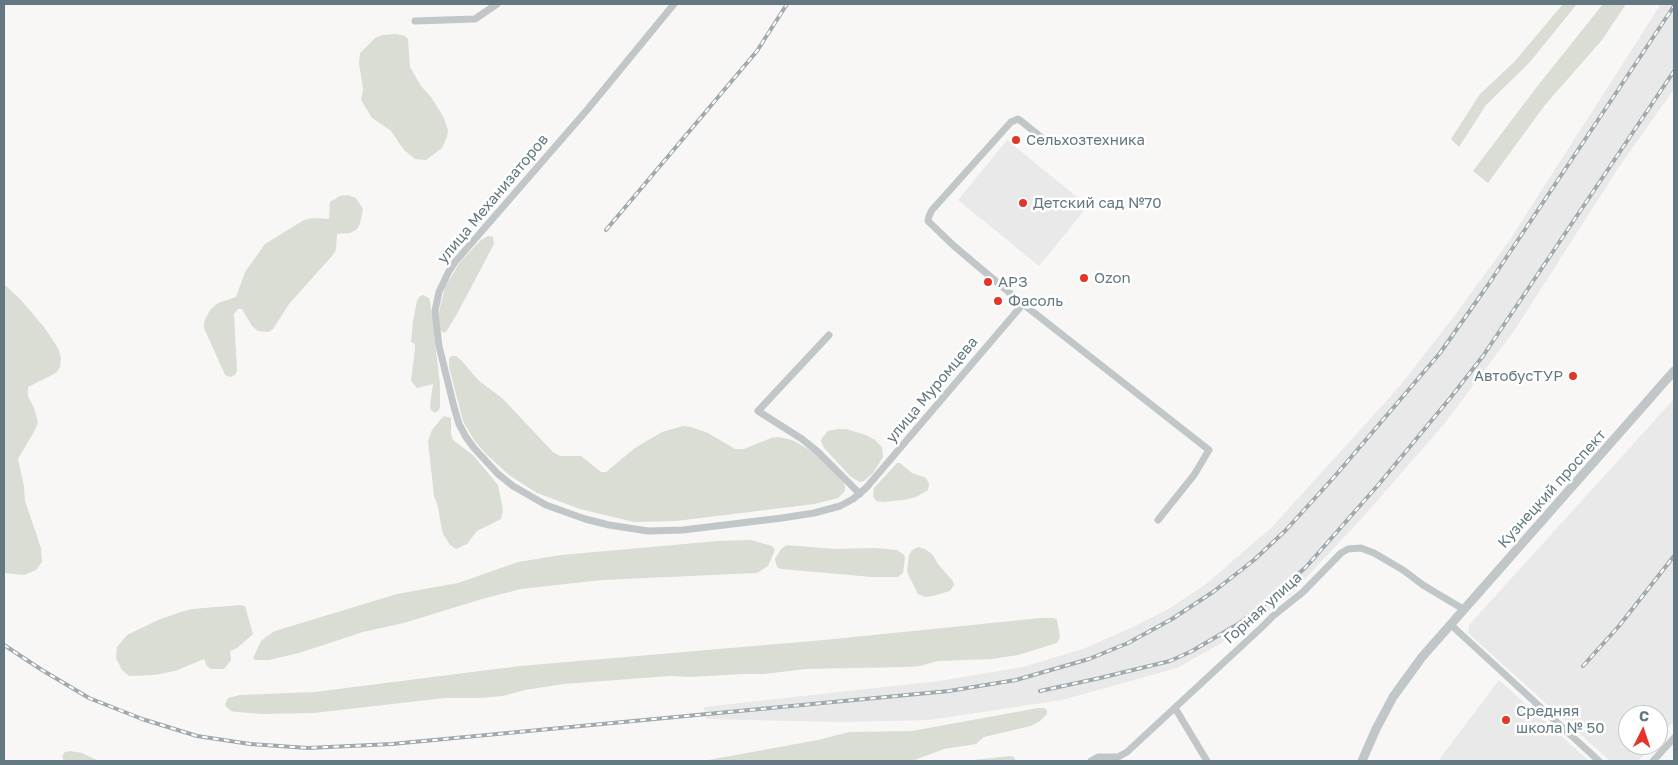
<!DOCTYPE html>
<meta charset="utf-8">
<style>
body{margin:0}
#map{position:relative;width:1678px;height:765px;overflow:hidden;background:#f8f7f5;font-family:"Golos Text",sans-serif}
canvas{display:block}
.frame{position:absolute;inset:0;border:5px solid #637880;pointer-events:none}
.north{position:absolute;left:1618px;top:705px;width:50px;height:50px;box-sizing:border-box;background:#fff;border:1px solid #c1c9cc;border-radius:50%;rotate:4deg;font-size:14px;font-weight:700;line-height:20px;text-align:center;color:#637880}
.north::after{content:'';display:block;margin:auto;width:18px;height:22px;background:#e2362b;clip-path:polygon(50% 0,100% 100%,50% 72%,0 100%)}
</style>
<div id="map">
<canvas width="1678" height="765"></canvas>
<div class="frame"></div>
<div class="north">С</div>
</div>
<script>
const ctx = document.querySelector('canvas').getContext('2d');
ctx.lineJoin = 'round';
function fillPath(path, color) { ctx.fillStyle = color; ctx.fill(path, 'evenodd'); }
const toPath = rows => new Path2D(rows.map(r => 'M' + r).join(''));
function trace(path, color, width, dash) { ctx.strokeStyle = color; ctx.lineWidth = width; ctx.lineCap = dash ? 'butt' : 'round'; ctx.setLineDash(dash || []); ctx.stroke(path); }
function drawText(font, color, halo, rows, align = 'center') {
  ctx.font = font + ' "Golos Text",sans-serif'; ctx.lineWidth = 5; ctx.setLineDash([]); ctx.textBaseline = 'middle'; ctx.strokeStyle = halo; ctx.fillStyle = color; for (const [text, x, y, turn = 0] of rows) {
    ctx.save(); ctx.translate(x, y); ctx.rotate((+turn || 0) * Math.PI / 180); ctx.textAlign = isNaN(turn) ? turn : align; if (halo) ctx.strokeText(text, 0, 0); ctx.fillText(text, 0, 0); ctx.restore();
  }
}
const built = toPath([
 [1661,4,1674,4,1674,89,1617,170,1514,331,1445,423,1363,517,1290,595,1236,635,1177,668,1062,700,929,720,841,722,706,719,704,707,939,681,1023,667,1083,649,1133,627,1167,610,1206,584,1272,527,1399,387,1455,315,1509,241],
 [1007,140,1088,206,1039,266,958,200],
 [1674,399,1674,721,1658,739,1658,715,1628,715,1628,745,1652,745,1638,761,1610,761,1468,633,1469,625],
 [1499,680,1589,761,1438,761]
]);
const green = toPath([
 [1563,4,1577,4,1529,63,1486,105,1459,147,1451,139,1480,94,1515,61],
 [1603,4,1626,4,1602,40,1545,105,1488,183,1473,171,1536,88],
 [396,34,405,36,408,39,410,67,421,86,431,97,443,116,448,130,447,137,442,148,426,160,415,159,404,150,391,131,372,118,361,100,363,89,359,63,360,53,375,38,383,35],
 [348,195,356,198,363,209,360,224,356,230,350,233,337,234,336,250,332,256,289,304,273,329,269,332,258,331,252,326,242,309,238,309,234,314,237,371,235,375,230,377,225,375,204,328,204,322,210,310,218,303,236,297,245,272,265,244,304,220,313,218,329,219,330,202,340,196],
 [488,236,493,237,494,244,457,314,446,332,443,333,439,328,439,312,445,287,460,262,481,240],
 [4,284,20,299,44,327,58,348,61,358,60,367,56,373,28,387,28,396,34,408,38,422,35,430,18,459,24,486,25,501,41,548,42,562,36,570,24,575,4,573],
 [423,295,429,298,430,301,440,384,440,406,439,410,435,413,431,410,430,406,433,384,417,388,411,381,415,349,415,344,411,342,413,321,417,301,419,297],
 [452,356,456,356,461,360,479,381,502,398,553,452,560,456,581,456,601,472,606,472,635,448,662,432,683,426,691,427,708,433,735,449,744,449,771,438,779,437,792,440,817,454,843,482,845,486,845,491,838,498,815,504,676,521,634,522,580,509,537,493,509,475,486,454,474,440,463,421,449,367,449,358],
 [444,416,451,418,451,434,453,440,473,455,498,485,503,510,501,519,477,531,467,544,456,549,450,545,443,534,441,525,438,507,434,496,428,441,432,430,441,419],
 [838,429,846,429,866,435,875,440,882,447,883,457,873,473,864,481,860,482,851,477,824,448,821,441,822,438,828,431],
 [897,463,900,463,912,473,926,478,929,484,928,490,916,497,903,500,883,502,876,501,873,496,874,488],
 [751,540,772,546,775,550,768,566,757,573,602,580,521,589,482,599,404,623,363,632,299,653,269,660,255,660,253,658,261,641,267,636,275,631,397,594,458,583,518,562,561,555,718,541],
 [787,545,834,549,875,548,897,550,903,554,905,557,903,573,898,577,872,577,781,569,777,567,775,559,781,549],
 [918,547,925,549,933,555,938,564,953,581,954,585,950,591,933,596,925,597,918,594,907,572,909,555,912,550],
 [240,605,245,606,253,634,237,648,230,651,231,660,224,669,211,669,207,666,204,659,175,671,155,675,129,676,122,670,116,658,117,647,127,635,158,620,181,612,192,609],
 [1041,618,1054,618,1057,620,1060,637,1057,643,1018,655,992,659,938,661,920,666,907,667,806,669,764,674,743,674,690,677,670,676,564,684,525,690,503,696,480,698,445,698,314,713,263,714,236,712,231,711,226,707,225,704,228,698,240,695,314,692,520,666,824,640],
 [1038,708,1044,708,1047,710,1047,714,1040,721,1031,726,984,737,976,744,944,749,912,761,703,761,818,740,849,732,912,731],
 [70,751,82,753,99,761,64,761,62,756,65,752],
 [1010,756,1014,757,1016,761,964,761]
]);
const minor = toPath([
 [674,4,587,110,455,262,449,271,439,292,435,311,436,322,439,346,454,407,459,424,466,437,474,448,498,474,513,486,546,505,585,519,609,525,648,531,683,530,782,518,814,513,840,506,853,499,866,488,1023,304],
 [415,21,475,19,497,4],
 [1042,138,1021,121,1018,119,1011,122,932,210,929,216,928,221,954,246,1023,304,1209,450,1194,475,1158,520],
 [829,335,758,411,802,439,817,451,860,494],
 [1450,624,1599,761],
 [1175,708,1207,761],
 [1091,761,1098,757,1118,757,1127,752,1261,628,1273,616,1303,592,1341,553,1348,549,1361,548,1374,553,1403,570,1423,585,1463,609],
 [1653,761,1674,738]
]);
const tertiary = toPath([
 [1362,761,1376,729,1393,697,1422,657,1674,371]
]);
const rail = toPath([
 [606,230,757,51,787,4],
 [4,645,42,670,89,698,142,719,197,736,250,744,308,748,392,744,949,691,1016,680,1089,659,1128,643,1172,619,1213,592,1254,560,1286,530,1335,476,1440,353,1488,285,1674,6],
 [1583,666,1619,626,1674,556],
 [1040,691,1100,678,1170,661,1192,651,1238,624,1260,608,1306,567,1379,484,1451,397,1483,356,1674,71]
]);
const markers = [
 [1016,140,5,"#e2362b"],
 [1023,203,5,"#e2362b"],
 [1084,278,5,"#e2362b"],
 [988,282,5,"#e2362b"],
 [998,301,5,"#e2362b"],
 [1573,376,5,"#e2362b"],
 [1506,720,5,"#e2362b"]
];
const poiNames = [
 ["Сельхозтехника",1026,140],
 ["Детский сад №70",1033,203],
 ["Ozon",1094,278],
 ["АРЗ",998,282],
 ["Фасоль",1008,301],
 ["АвтобусТУР",1563,376,"right"],
 ["Средняя",1516,711],
 ["школа № 50",1516,728]
];
const streetNames = [
 ["улица Механизаторов",493,199,-50],
 ["улица Муромцева",932,390,-50],
 ["Кузнецкий проспект",1552,489,-48],
 ["Горная улица",1263,608,-42]
];
fillPath(built, '#e8e9e8');
fillPath(green, '#d9ddd4');
trace(minor, '#c1c6c9', 7);
trace(tertiary, '#c1c6c9', 9);
trace(rail, '#a0a9ad', 4);
trace(rail, '#fff', 2, [5.5]);
for (const [x, y, r, color] of markers) { const dot = new Path2D(); dot.arc(x, y, r, 0, 2 * Math.PI); ctx.fillStyle = color; ctx.fill(dot); trace(dot, '#fff', 2); }
drawText('15px', '#637880', '#fff', poiNames, 'left');
drawText('15px', '#637880', '#fff', streetNames);
</script>
